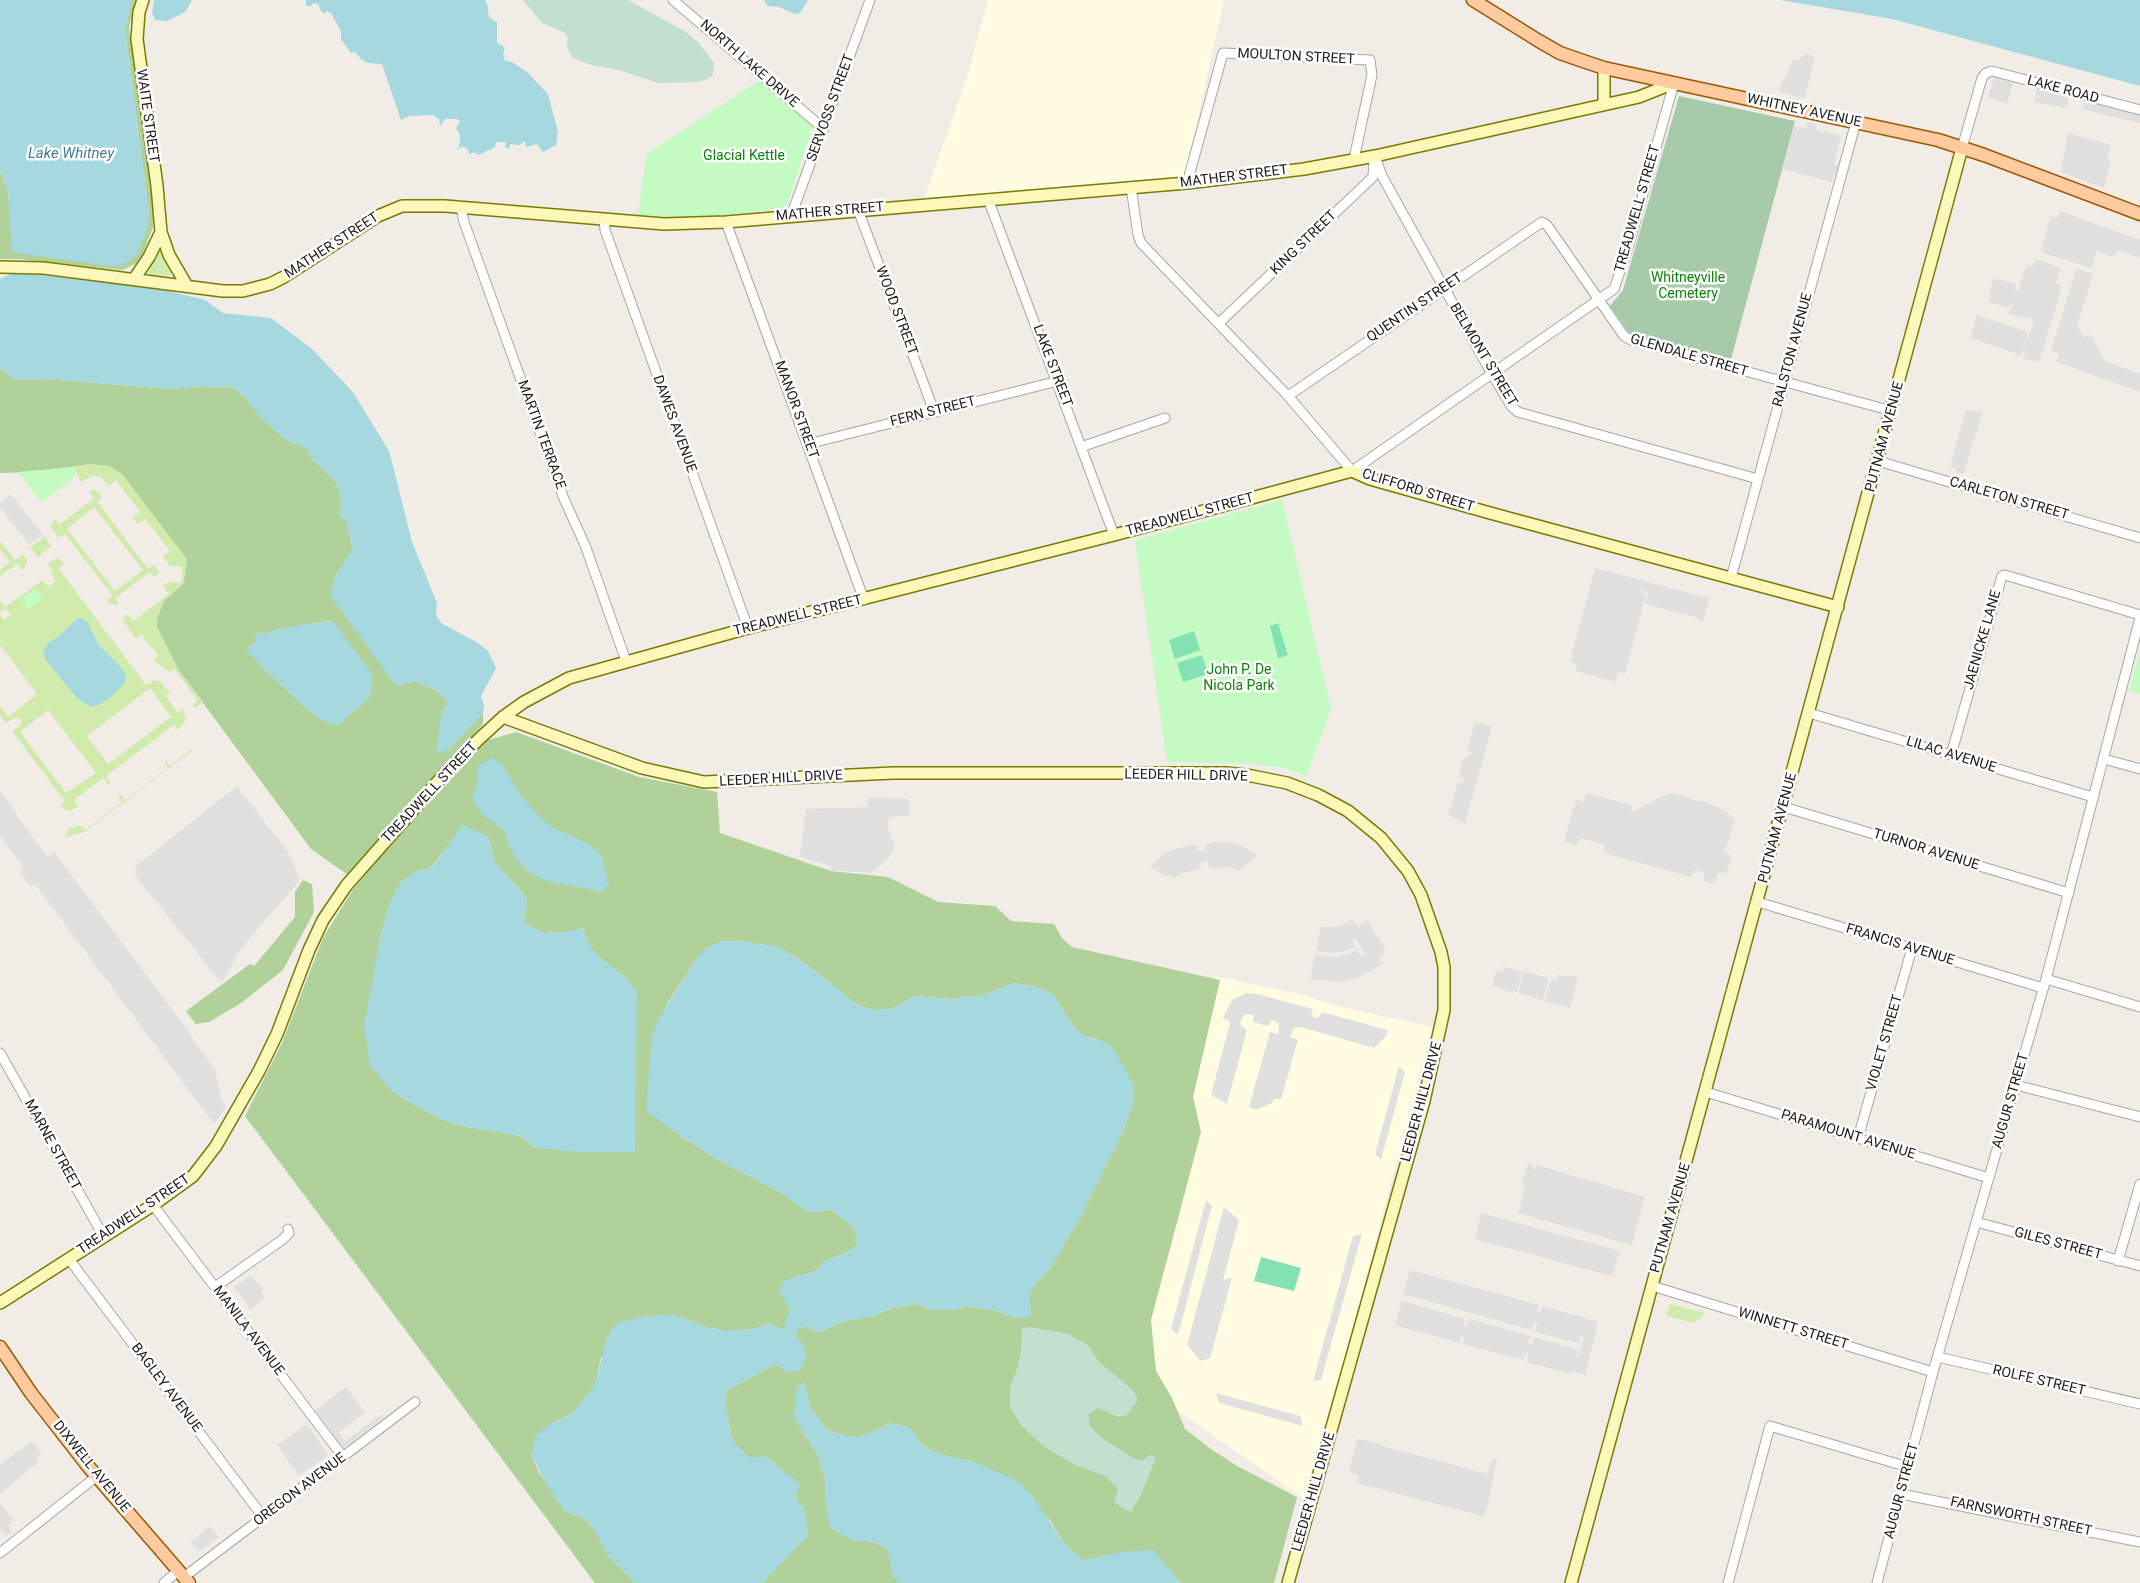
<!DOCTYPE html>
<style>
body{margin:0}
canvas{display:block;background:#f1ece6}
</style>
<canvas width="2140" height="1583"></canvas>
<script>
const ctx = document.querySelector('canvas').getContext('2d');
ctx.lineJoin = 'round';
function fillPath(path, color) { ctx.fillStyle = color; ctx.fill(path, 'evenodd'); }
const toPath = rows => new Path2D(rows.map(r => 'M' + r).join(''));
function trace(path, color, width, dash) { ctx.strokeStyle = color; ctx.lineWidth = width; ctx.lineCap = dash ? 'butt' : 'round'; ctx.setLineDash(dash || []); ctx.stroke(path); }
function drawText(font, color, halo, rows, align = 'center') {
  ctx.font = font + ' Roboto,sans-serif'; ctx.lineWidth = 5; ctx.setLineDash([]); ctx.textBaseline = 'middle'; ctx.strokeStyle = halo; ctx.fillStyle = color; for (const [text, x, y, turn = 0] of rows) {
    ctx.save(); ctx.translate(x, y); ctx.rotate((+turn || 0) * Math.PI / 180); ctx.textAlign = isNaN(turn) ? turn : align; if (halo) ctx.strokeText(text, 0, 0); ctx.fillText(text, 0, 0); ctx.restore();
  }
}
const education = toPath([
 [988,0,1224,0,1183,184,924,199,967,77],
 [1215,976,1308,996,1333,1005,1432,1027,1307,1501,1125,1374]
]);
const grass = toPath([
 [160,251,163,253,171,272,169,276,151,275,148,273,157,252],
 [90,464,109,466,122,474,188,559,184,583,164,601,157,619,157,627,178,669,202,703,195,708,193,705,198,701,174,669,169,672,153,660,158,655,141,635,136,639,124,622,123,619,127,614,133,621,169,594,163,586,169,582,181,583,182,566,170,566,163,556,170,551,145,519,138,524,133,517,140,512,116,480,109,486,101,477,92,476,81,482,73,467],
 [95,489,102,497,97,501,148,569,154,565,159,572,155,577,150,572,115,598,119,603,117,605,110,604,107,600,113,596,65,534,58,538,50,525,55,519,59,525,94,498,89,492],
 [94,507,143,570,115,591,67,529],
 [45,536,51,546,38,557,30,548],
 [0,541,15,560,23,554,27,560,25,567,22,570,17,564,0,576,0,570,10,562,0,549],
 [56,558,60,559,64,564,58,568,146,685,154,680,161,682,170,693,166,696,177,713,183,709,186,720,179,730,174,725,106,776,110,782,108,785,103,778,74,800,79,806,70,811,65,810,60,805,65,801,12,731,21,725,21,719,15,718,6,723,0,715,0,706,8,717,37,694,0,645,0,615,4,620,11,615,5,608,0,612,0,601,5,607,43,580,48,587,56,582,51,574,53,572,48,564],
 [150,688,171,717,108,764,87,736],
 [48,710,96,773,66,793,20,732],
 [192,749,193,750,84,832,65,837,69,827,72,828,80,825,85,830,122,802,118,796,120,794,125,800,168,768,164,761,166,760,170,766],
 [1670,1304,1705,1313,1694,1323,1666,1316]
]);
const forest = toPath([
 [132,0,136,0,129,28,153,205,153,227,142,256,135,264,123,270,18,259,0,259,0,171,8,190,13,252,149,214,125,29],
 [0,368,16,380,46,379,171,389,202,386,233,387,247,399,261,418,287,440,307,448,312,459,336,482,342,503,339,516,346,520,353,549,335,577,396,686,415,681,437,690,449,703,441,716,448,750,483,713,483,724,348,875,311,849,178,669,157,627,157,619,164,601,184,583,187,559,122,474,109,466,90,464,40,472,0,473],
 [328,621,332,622,372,674,370,697,339,724,332,724,321,719,309,711,261,666,250,645,255,644,255,638,258,633,266,634,280,629],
 [516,732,639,777,717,792,720,833,831,871,888,877,938,902,995,906,1011,921,1054,924,1062,938,1072,947,1220,980,1193,1097,1201,1132,1151,1320,1156,1371,1172,1398,1185,1429,1211,1449,1237,1466,1297,1497,1274,1583,1180,1583,1179,1580,1106,1557,1082,1560,1064,1543,1049,1519,974,1462,939,1454,923,1446,910,1428,890,1423,872,1433,853,1438,828,1431,810,1408,804,1382,794,1417,816,1452,825,1477,826,1504,853,1540,875,1542,888,1550,893,1576,899,1583,762,1583,808,1535,795,1496,749,1458,733,1442,725,1404,726,1391,773,1365,780,1366,805,1348,795,1336,799,1328,806,1326,813,1331,821,1332,844,1321,874,1316,889,1309,916,1304,934,1310,951,1310,968,1306,995,1310,1016,1318,1031,1310,1029,1297,1033,1286,1050,1268,1080,1218,1122,1133,1134,1103,1134,1085,1097,1039,1087,1037,1076,1030,1052,994,1036,987,1014,983,985,995,950,999,914,996,892,1009,877,1010,859,1006,806,964,778,947,741,941,722,941,698,957,668,1003,652,1035,673,1131,715,1158,783,1194,807,1211,820,1212,830,1209,855,1228,857,1245,848,1252,825,1261,816,1271,784,1281,786,1301,790,1309,784,1330,771,1324,752,1329,727,1331,706,1327,674,1315,601,1357,596,1383,580,1405,568,1416,552,1423,531,1454,539,1472,565,1511,587,1520,598,1536,608,1556,635,1583,595,1583,245,1116,282,1043,323,938,352,891,391,844,488,740],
 [488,836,495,863,527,898,524,923,544,933,567,932,583,928,591,949,612,968,625,977,535,1148,521,1136,468,1127,443,1120,421,1109,391,1090,374,976,380,939,389,904,402,881,416,872,431,867,453,839],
 [303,880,312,884,314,912,283,970,241,1003,209,1022,196,1024,186,1011,250,964,254,966,295,917,295,892]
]);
const wetland = toPath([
 [523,0,628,0,686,32,698,42,714,63,713,75,708,79,696,82,658,83,619,70,591,65,573,58,567,48,568,38,565,33,542,23],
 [1030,1327,1068,1334,1088,1345,1099,1362,1133,1390,1138,1400,1127,1415,1118,1417,1098,1408,1088,1415,1090,1427,1104,1439,1131,1457,1141,1461,1150,1455,1156,1458,1141,1495,1131,1512,1120,1507,1114,1500,1118,1489,1105,1476,1075,1465,1043,1446,1021,1425,1010,1407,1010,1386,1016,1372,1021,1351,1022,1328]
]);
const cemetery = toPath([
 [1679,96,1795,121,1730,363,1630,334,1610,306,1623,290]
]);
const park = toPath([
 [761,79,813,126,787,204,781,209,694,218,637,218,647,154],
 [73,467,76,476,45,500,44,499,40,501,18,472],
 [1282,500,1331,709,1306,776,1284,768,1255,764,1167,762,1135,540],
 [36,588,44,598,28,609,21,599],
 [2140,650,2140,694,2129,691]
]);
const pitch = toPath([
 [1278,623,1288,655,1278,658,1270,626],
 [1194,631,1200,650,1175,659,1169,640],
 [1202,655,1208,674,1183,682,1177,663],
 [1261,1257,1301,1268,1294,1291,1254,1281]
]);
const parking = toPath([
 [1806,53,1815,57,1805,98,1778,92,1793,60,1798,61],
 [1994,77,2013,83,2007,104,1988,97],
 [2037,90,2069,96,2066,108,2034,102],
 [2085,101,2140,115,2140,123,2083,109],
 [1808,122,1817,124,1816,130,1841,136,1834,165,1838,166,1831,182,1782,169,1794,126,1806,128],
 [2068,133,2111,145,2107,160,2111,161,2104,188,2061,172],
 [2060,211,2140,240,2140,258,2118,250,2114,257,2097,251,2091,268,2041,252,2050,216,2058,218],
 [2035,259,2061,268,2056,283,2062,287,2039,362,2023,358,2025,351,2024,349,2020,355,1971,338,1977,315,1986,318,1986,326,1989,319,2028,332,2026,338,2028,339,2034,320,2021,316,2021,318,2007,313,2011,310,2013,302,2011,302,2009,308,1989,302,1990,294,1993,278,2016,284,2015,290,2018,292,2026,265,2033,266],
 [2076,269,2093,274,2077,326,2084,338,2090,334,2105,361,2140,374,2140,392,2057,362,2059,354,2051,351],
 [1966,410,1983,412,1963,474,1955,472,1956,469,1950,467],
 [11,494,43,535,29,545,0,507,0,503],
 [1595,568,1709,598,1703,621,1698,621,1699,618,1645,604,1648,592,1640,590,1640,592,1646,594,1625,674,1619,672,1617,674,1615,682,1576,671,1577,665,1570,661],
 [1475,723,1492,726,1465,824,1448,815,1458,783,1465,783,1459,771,1463,759,1473,752,1467,749],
 [237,786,288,852,300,880,239,951,226,977,220,981,135,875,136,866],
 [0,791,47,857,54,852,180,1020,215,1070,221,1098,226,1106,214,1124,35,884,31,887,20,872,24,868,0,835],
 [1586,793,1631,805,1631,810,1634,811,1669,793,1678,794,1700,802,1701,800,1726,811,1735,821,1724,852,1732,856,1726,874,1720,872,1718,874,1714,884,1704,881,1704,872,1695,870,1691,877,1605,853,1603,844,1580,838,1576,846,1564,841,1576,800,1583,802],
 [868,798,909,799,909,816,890,817,888,821,888,827,895,848,887,860,871,873,831,870,831,866,800,857,806,809,867,807],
 [1216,842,1230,842,1241,845,1257,855,1238,871,1229,867,1209,869,1208,862,1201,862,1200,869,1180,873,1173,879,1169,875,1165,876,1150,867,1164,854,1177,848,1197,845,1198,851,1205,851,1206,844],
 [1352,919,1358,926,1367,920,1386,951,1379,957,1383,964,1355,979,1342,982,1310,979,1315,955,1337,957,1357,951,1361,956,1365,954,1355,938,1352,940,1355,947,1345,951,1335,953,1316,951,1321,927,1339,927],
 [1502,966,1522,971,1517,992,1511,991,1509,992,1492,985,1496,970,1502,972,1504,969],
 [1524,971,1549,978,1543,1000,1518,993],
 [1558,975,1578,977,1570,1008,1545,1001,1551,979,1558,981],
 [1246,993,1257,994,1313,1009,1311,1016,1318,1018,1322,1012,1388,1030,1386,1036,1374,1048,1301,1027,1294,1028,1290,1037,1298,1040,1281,1099,1274,1099,1272,1103,1256,1110,1249,1107,1270,1032,1278,1034,1279,1026,1277,1022,1272,1020,1268,1026,1253,1022,1254,1015,1246,1014,1242,1018,1240,1025,1247,1030,1227,1104,1211,1095,1230,1023,1230,1021,1223,1018,1232,1000],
 [1399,1066,1405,1072,1381,1160,1375,1154],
 [1528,1164,1531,1165,1535,1171,1537,1165,1645,1197,1632,1245,1518,1213,1526,1186,1521,1185],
 [1206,1200,1212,1206,1178,1335,1171,1329],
 [1224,1207,1239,1220,1223,1280,1232,1278,1210,1358,1201,1361,1187,1345],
 [1481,1213,1620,1251,1612,1276,1475,1239],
 [1362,1234,1321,1380,1313,1381,1353,1236],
 [1410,1270,1539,1305,1537,1311,1539,1314,1543,1306,1598,1322,1585,1375,1575,1372,1568,1373,1527,1362,1528,1353,1524,1354,1523,1360,1463,1344,1464,1336,1461,1336,1459,1343,1398,1326,1395,1324,1402,1301,1465,1319,1464,1325,1466,1327,1470,1319,1530,1336,1528,1343,1529,1344,1532,1344,1534,1337,1578,1350,1576,1356,1578,1357,1584,1337,1581,1336,1579,1343,1535,1332,1537,1323,1534,1323,1532,1330,1403,1294],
 [250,1276,263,1288,262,1293,265,1298,251,1310,234,1287],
 [346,1387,365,1412,339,1432,345,1441,382,1414,384,1417,343,1448,315,1410],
 [1216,1393,1300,1416,1303,1426,1219,1403],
 [307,1424,328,1455,299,1476,277,1445],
 [1357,1439,1378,1443,1379,1445,1487,1474,1492,1459,1497,1460,1487,1508,1483,1516,1357,1483,1358,1475,1349,1472],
 [31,1441,42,1454,37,1459,37,1463,0,1494,0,1465],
 [0,1503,13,1520,8,1525,13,1531,6,1536,0,1529],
 [210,1526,219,1537,199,1552,190,1542]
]);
const water = toPath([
 [0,0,132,0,125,29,149,214,148,227,137,254,122,266,110,266,12,252,8,190,0,170],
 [154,0,192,0,185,12,167,21,155,20,152,12],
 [306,0,485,0,488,7,488,13,490,18,497,22,497,43,505,47,503,55,505,61,512,62,527,72,548,94,558,132,556,145,543,152,537,144,526,147,525,141,519,145,510,144,509,149,505,147,506,142,496,142,495,147,478,155,475,152,469,154,468,149,464,147,460,147,457,151,460,142,460,135,456,128,460,121,457,119,445,119,440,126,439,119,433,115,409,116,401,120,382,64,368,63,361,59,355,52,351,53,341,39,341,31,331,13,326,11,325,14,321,11,318,4,313,3,311,6,306,6],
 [764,0,808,0,800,13,795,14,779,7,768,6],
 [1780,0,2140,0,2140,86,1892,19],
 [15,272,156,288,205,300,223,313,271,318,312,349,353,392,389,451,412,542,437,603,436,615,441,623,478,643,488,651,496,668,481,696,484,706,483,713,448,750,436,753,441,716,449,703,437,690,415,681,396,686,330,595,335,577,353,549,346,520,339,516,342,503,336,482,312,459,307,448,287,440,261,418,247,399,233,387,202,386,171,389,46,379,16,380,0,368,0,279],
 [78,618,84,619,88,623,98,644,120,666,126,676,124,684,111,697,98,705,91,707,78,699,46,660,43,653,48,643,58,637],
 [328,621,335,624,372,674,370,697,339,724,332,724,321,719,309,711,261,666,247,651,247,647,255,644,255,635,258,633,266,634,280,629],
 [491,758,501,763,518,791,536,813,553,828,589,844,602,856,609,885,601,892,546,881,527,871,513,854,503,829,482,814,472,798,478,785,478,766],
 [463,825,488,836,495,863,527,898,524,923,544,933,567,932,583,928,591,949,612,968,625,977,637,992,635,1152,578,1152,535,1148,521,1136,468,1127,443,1120,421,1109,391,1090,370,1065,364,1026,380,939,389,904,402,881,416,872,432,867],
 [722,941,741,941,778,947,806,964,859,1006,877,1010,892,1009,914,996,950,999,985,995,1014,983,1036,987,1052,994,1076,1030,1087,1037,1110,1044,1134,1085,1134,1103,1122,1133,1080,1218,1050,1268,1033,1286,1029,1297,1031,1310,1029,1317,1016,1318,995,1310,968,1306,951,1310,934,1310,916,1304,889,1309,874,1316,844,1321,821,1332,813,1331,806,1326,799,1328,795,1336,805,1348,806,1358,799,1371,786,1372,780,1366,773,1365,726,1391,725,1404,733,1442,749,1458,766,1456,801,1485,795,1496,796,1501,804,1507,808,1535,762,1583,635,1583,608,1556,598,1536,587,1520,565,1511,549,1489,531,1454,536,1435,552,1423,568,1416,580,1405,596,1383,606,1339,616,1323,646,1316,674,1315,706,1327,727,1331,752,1329,771,1324,784,1330,790,1309,779,1290,784,1281,816,1271,825,1261,848,1252,857,1245,855,1228,830,1209,820,1212,807,1211,783,1194,715,1158,673,1131,646,1110,652,1035,658,1020,698,957,706,948],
 [804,1382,810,1408,828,1431,853,1438,872,1433,890,1423,910,1428,923,1446,939,1454,974,1462,1016,1480,1031,1494,1064,1543,1082,1560,1130,1551,1154,1550,1180,1583,899,1583,893,1576,888,1550,875,1542,853,1540,830,1528,826,1504,825,1477,816,1452,794,1417,797,1387]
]);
const street = toPath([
 [673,0,824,129],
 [1962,148,1982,78,1986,73,1992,71,2140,110],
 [1375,156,1382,176,1492,374,1511,406,1518,412,1758,479],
 [1187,183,1223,53,1370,60,1372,75,1354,159],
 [1131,187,1138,235,1141,243,1288,396,1352,471,1614,289,1628,248,1674,83],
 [988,199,1114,535],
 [461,207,464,222,564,499,585,545,626,661],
 [858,210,934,411],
 [791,216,870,0],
 [604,219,605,230,748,628],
 [726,222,864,600],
 [1219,323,1373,177,1374,159],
 [1288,396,1542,222,1547,225,1624,336,1631,340,1892,411],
 [808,444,1058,381],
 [1081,447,1165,418],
 [1878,461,2140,538],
 [1731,578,1856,122],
 [1809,713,2093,797],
 [1951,755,2002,576,2005,575,2140,615],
 [2104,759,2140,769],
 [1784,807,2069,893],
 [1758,902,2043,988],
 [2046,979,2140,1007],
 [0,1053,104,1237],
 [2016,1085,2140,1117],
 [1706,1092,1989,1178],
 [1858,1138,1912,948],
 [153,1205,343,1457],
 [1976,1222,2140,1266],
 [69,1259,263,1517],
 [2118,1261,2140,1184],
 [1652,1286,1933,1372],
 [215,1287,282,1240,289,1233,288,1229],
 [1938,1357,2140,1404],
 [1901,1494,2140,1542],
 [0,1553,97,1476],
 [184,1577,415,1402],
 [164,1583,178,1571],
 [1728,1583,1770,1426,1908,1467],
 [1877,1583,1933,1372,2046,979,2140,618]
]);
const secondary = toPath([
 [143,0,139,12,137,39,157,186,161,232,169,255,187,286],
 [1604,68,1604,104],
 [0,267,43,268,223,291,243,291,270,284,284,277,378,216,402,206,445,206,664,224,726,222,1187,183,1304,169,1375,156,1639,97,1674,83],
 [134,279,149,257,161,232],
 [503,717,642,768,704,782,893,773,1227,773,1252,776,1287,783,1318,795,1348,811,1381,838,1408,871,1421,895,1441,952,1444,967,1444,1010,1424,1101,1288,1583],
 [0,1303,153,1205,193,1176,216,1146,259,1071,277,1034,309,950,323,920,346,886,442,777,479,739,503,717,524,702,569,678,748,628,1114,535,1352,471,1370,479,1490,513,1838,607],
 [1571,1583,1962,148]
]);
const primary = toPath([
 [1473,0,1539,41,1560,53,1586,62,1604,68,1938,140,1984,155,2140,214],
 [0,1347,31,1393,87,1465,189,1583]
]);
const streetNames = [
 ["MOULTON STREET",1296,57,3],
 ["NORTH LAKE DRIVE",749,64,41],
 ["LAKE ROAD",2063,90,15],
 ["SERVOSS STREET",831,108,-70],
 ["WHITNEY AVENUE",1804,111,12],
 ["WAITE STREET",147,116,82],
 ["MATHER STREET",1234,177,-7],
 ["TREADWELL STREET",1638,209,-74],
 ["MATHER STREET",830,212,-5],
 ["KING STREET",1304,243,-44],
 ["MATHER STREET",332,246,-33],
 ["QUENTIN STREET",1415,308,-34],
 ["WOOD STREET",896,311,69],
 ["RALSTON AVENUE",1793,350,-75],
 ["BELMONT STREET",1483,355,59],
 ["GLENDALE STREET",1689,356,16],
 ["LAKE STREET",1052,366,69],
 ["MANOR STREET",796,410,70],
 ["FERN STREET",933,412,-14],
 ["DAWES AVENUE",674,424,70],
 ["MARTIN TERRACE",541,435,70],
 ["PUTNAM AVENUE",1885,437,-75],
 ["CLIFFORD STREET",1418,491,17],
 ["CARLETON STREET",2009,499,16],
 ["TREADWELL STREET",1190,515,-15],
 ["TREADWELL STREET",798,616,-14],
 ["JAENICKE LANE",1983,640,-74],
 ["LILAC AVENUE",1951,755,17],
 ["LEEDER HILL DRIVE",1186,776,1],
 ["LEEDER HILL DRIVE",781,779,-3],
 ["TREADWELL STREET",430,793,-47],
 ["PUTNAM AVENUE",1778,828,-75],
 ["TURNOR AVENUE",1926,850,17],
 ["FRANCIS AVENUE",1900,945,17],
 ["VIOLET STREET",1885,1043,-74],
 ["AUGUR STREET",2011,1101,-74],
 ["LEEDER HILL DRIVE",1422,1102,-75],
 ["PARAMOUNT AVENUE",1848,1135,17],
 ["MARNE STREET",52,1145,61],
 ["TREADWELL STREET",134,1215,-34],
 ["PUTNAM AVENUE",1671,1218,-74],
 ["GILES STREET",2058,1244,15],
 ["WINNETT STREET",1793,1329,17],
 ["MANILA AVENUE",248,1331,53],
 ["ROLFE STREET",2039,1381,13],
 ["BAGLEY AVENUE",166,1388,53],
 ["DIXWELL AVENUE",91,1467,51],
 ["OREGON AVENUE",300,1490,-37],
 ["AUGUR STREET",1902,1491,-75],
 ["LEEDER HILL DRIVE",1314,1492,-74],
 ["FARNSWORTH STREET",2021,1517,12]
];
const parkNames = [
 ["Glacial Kettle",744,156],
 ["Whitneyville",1688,278],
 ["Cemetery",1688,294],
 ["John P. De",1239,670],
 ["Nicola Park",1239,686]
];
const waterNames = [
 ["Lake Whitney",71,154]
];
fillPath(education, '#fffce1');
fillPath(grass, '#d1ebac');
fillPath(forest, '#b0d19a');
fillPath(wetland, '#c3dfcf');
fillPath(cemetery, '#a7caa9');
fillPath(park, '#c4fbc3');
fillPath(pitch, '#83e1b3');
fillPath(parking, '#e0e0e0');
fillPath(water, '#a6d8df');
trace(street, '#a7a7a7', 11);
trace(secondary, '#7a7b03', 14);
trace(primary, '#9c5900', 15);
trace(street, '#fff', 9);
trace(secondary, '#fbf8ba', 11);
trace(primary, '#fdcb9f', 12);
drawText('14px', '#202020', '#fff', streetNames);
drawText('14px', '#0c820a', '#fff', parkNames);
drawText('italic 15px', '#447ca2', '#fff', waterNames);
</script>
